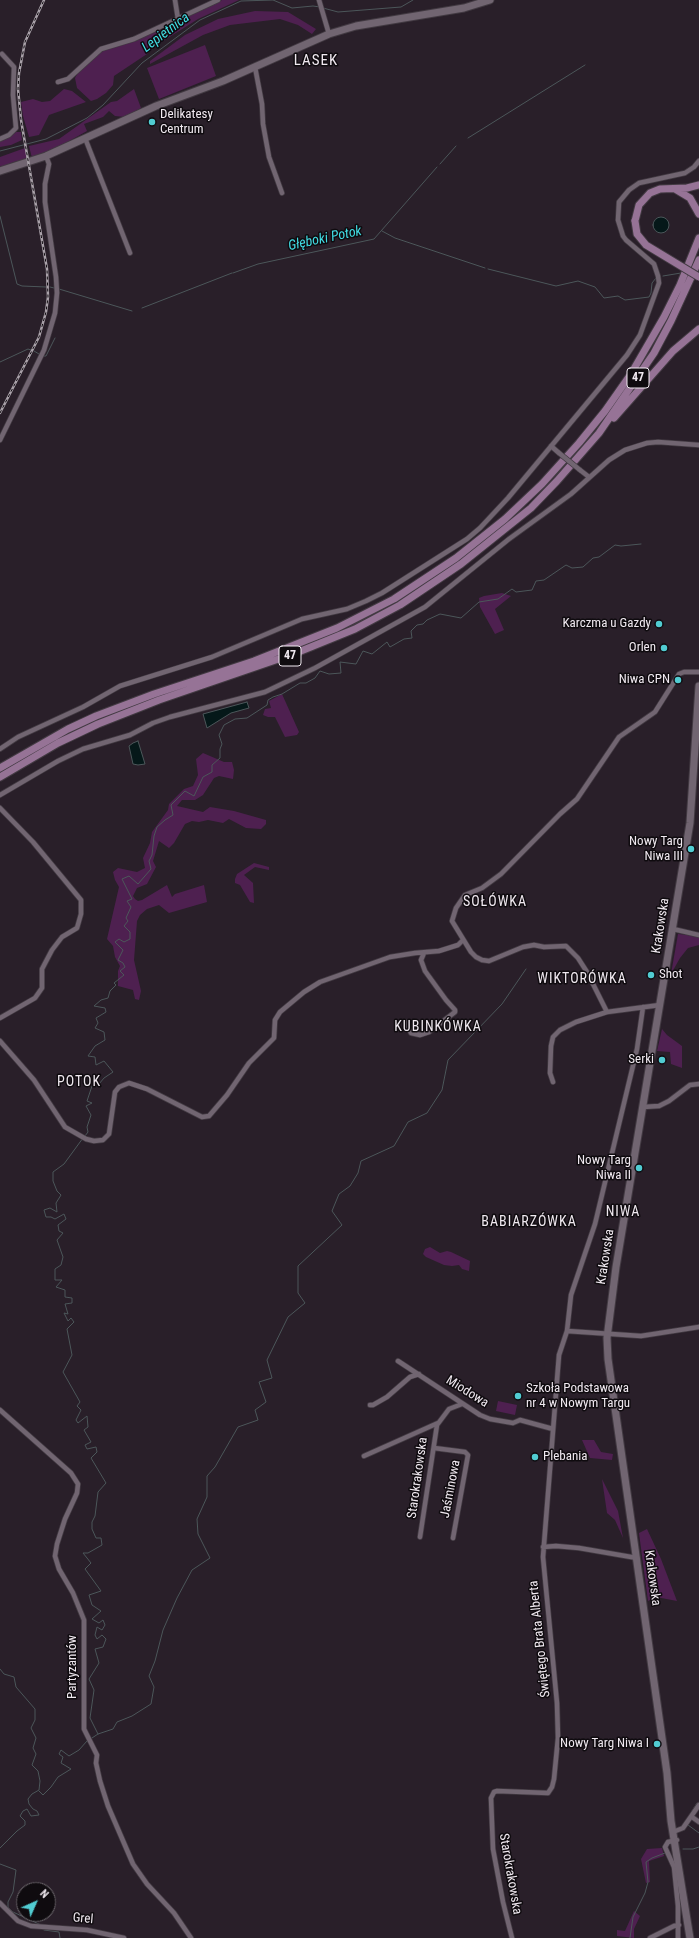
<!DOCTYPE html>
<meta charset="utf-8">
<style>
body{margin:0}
#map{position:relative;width:699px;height:1938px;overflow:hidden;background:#291f29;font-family:"Roboto Condensed",sans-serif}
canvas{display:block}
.north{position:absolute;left:16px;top:1882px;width:40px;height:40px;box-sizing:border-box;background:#0f0b0f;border:1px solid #696469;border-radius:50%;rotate:45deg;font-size:11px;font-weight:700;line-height:16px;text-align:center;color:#f0e9f0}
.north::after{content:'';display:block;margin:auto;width:14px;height:18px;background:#51ccd2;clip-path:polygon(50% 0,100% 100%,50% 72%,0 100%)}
</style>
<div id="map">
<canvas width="699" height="1938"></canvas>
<div class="north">N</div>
</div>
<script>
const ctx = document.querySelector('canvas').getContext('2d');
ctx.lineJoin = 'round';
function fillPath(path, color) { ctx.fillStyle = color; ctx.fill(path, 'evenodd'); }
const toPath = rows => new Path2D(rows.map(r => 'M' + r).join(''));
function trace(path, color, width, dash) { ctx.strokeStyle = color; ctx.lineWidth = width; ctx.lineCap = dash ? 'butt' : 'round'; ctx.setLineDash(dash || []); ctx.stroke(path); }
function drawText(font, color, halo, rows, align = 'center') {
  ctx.font = font + ' "Roboto Condensed",sans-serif'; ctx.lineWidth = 3; ctx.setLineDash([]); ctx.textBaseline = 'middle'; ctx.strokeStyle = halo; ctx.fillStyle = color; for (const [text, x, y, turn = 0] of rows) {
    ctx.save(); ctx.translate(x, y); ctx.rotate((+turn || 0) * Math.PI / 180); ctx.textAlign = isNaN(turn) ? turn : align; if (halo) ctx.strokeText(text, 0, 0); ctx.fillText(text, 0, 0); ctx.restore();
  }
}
const green = toPath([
 [222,0,239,0,198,19,157,45,147,54,114,76,113,85,106,93,97,99,91,101,77,88,75,78,79,71,101,50,135,41],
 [255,11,288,12,316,29,312,34,298,25,280,19,230,25,203,35,150,64,150,61,185,35,218,19],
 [205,45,216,76,159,99,147,68],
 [64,89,72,91,86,102,49,115,39,135,29,137,23,116,21,102,33,99,42,102,50,101],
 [134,89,141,108,125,117,115,116,109,111,103,117,84,124,87,131,53,150,32,158,29,146,59,139,111,102,117,101],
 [16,132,21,132,22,140,11,145,0,147,0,141],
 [25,148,27,159,14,162,0,168,0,157],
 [502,593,511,596,495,609,504,630,495,634,480,607,479,598,484,596],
 [282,694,299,732,297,735,285,737,275,717,268,717,263,715,265,709,271,708,269,701],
 [203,753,224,762,232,762,234,770,233,779,219,776,214,778,203,795,195,800,182,800,177,806,203,812,210,807,234,811,266,820,266,824,261,829,246,828,229,819,223,823,208,820,199,822,192,821,185,824,174,843,169,848,159,841,153,861,156,867,147,884,137,888,133,896,135,899,138,901,142,900,167,885,172,897,175,894,204,885,207,902,169,913,159,905,147,909,140,915,137,921,134,960,141,991,139,1000,135,999,133,990,118,986,118,971,120,966,115,957,113,946,107,939,119,887,115,880,113,872,118,868,137,872,145,868,143,858,150,843,152,832,168,810,169,804,184,789,193,786,198,775,196,759],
 [254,863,269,867,269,870,255,867,244,875,253,883,254,903,250,902,240,885,235,883,235,879,237,874],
 [678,934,699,936,699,945,688,948,680,958,671,974],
 [662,1029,667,1035,682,1046,682,1068,671,1064,670,1052,657,1051],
 [430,1247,440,1253,447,1251,451,1252,470,1261,469,1271,462,1269,459,1265,452,1266,444,1265,426,1257,423,1254,425,1249],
 [498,1401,517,1405,515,1415,496,1411],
 [582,1440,594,1440,601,1452,613,1454,612,1460,590,1458],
 [602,1479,618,1511,623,1538,615,1520,607,1513],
 [647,1529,661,1559,677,1601,656,1597,648,1601,639,1533],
 [662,1848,664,1856,649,1861,650,1882,646,1883,641,1859,647,1849],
 [634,1911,640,1916,634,1929,634,1938,617,1936,617,1930,625,1931]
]);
const water = toPath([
 '653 225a8 8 0 1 1 16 0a8 8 0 1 1-16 0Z',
 [247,702,249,708,231,713,207,728,203,714,247,702],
 [138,741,145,764,138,765,133,764,129,746,133,743,138,741]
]);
const stream = toPath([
 [323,8,338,12,401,7,413,0],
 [468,138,585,65],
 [0,151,46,139,87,118,103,105,142,63,200,20,241,1,273,0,292,8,313,6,320,7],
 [440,164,456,146],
 [0,216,17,284,22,286,46,287],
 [382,231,395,238,485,268],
 [488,269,556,286,578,281,595,287,604,298,618,296,625,300,649,297,651,293,652,283,656,278],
 [233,273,258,264,374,239,437,167],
 [663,276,681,273],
 [50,287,54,288],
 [59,289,132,311],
 [142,308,232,273],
 [34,351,39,354],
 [44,356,46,356,55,338],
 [0,362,28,349,31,350],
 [85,1136,88,1132,87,1127,91,1115,86,1106,92,1103,87,1101,92,1086,99,1084,104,1078,113,1072,104,1061,96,1065,95,1057,88,1056,95,1046,105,1040,104,1032,95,1028,98,1023,96,1018,106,1012,105,1008,94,1006,101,1000,108,998,110,991,116,985,114,983,124,975,120,971,125,967,123,963,118,960,123,950,115,942,119,939,124,942,130,939,130,932,124,926,128,921,126,918,131,907,127,901,132,899,122,879,129,876,138,884,151,869,149,861,152,855,154,836,157,827,165,820,173,815,171,805,185,791,194,796,203,777,212,772,212,765,220,758,220,749,222,744,219,735,224,725,235,719,247,718,267,705,268,700,273,697,282,694,300,683,306,683,315,678,320,671,329,674,341,673,340,662,356,664,363,651,372,654,387,642,390,647,404,639,412,638,411,631,417,625,423,624,427,620,440,614,461,618,479,602,498,599,512,589,516,592,532,590,536,581,544,580,566,565,572,568,583,567,593,558,599,557,615,545,621,546,641,544],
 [83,1138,64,1164,53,1172,53,1181,57,1191,61,1195,56,1203,57,1212,50,1208,44,1210,46,1217,51,1217,55,1219,64,1214,66,1219,58,1225,59,1231,63,1233,57,1240,63,1257,61,1265,55,1269,55,1280,62,1280,56,1287,65,1290,65,1297,72,1298,72,1303,65,1304,68,1314,64,1313,68,1321,71,1318,74,1322,67,1329,72,1355,63,1372,80,1402,77,1406,81,1410,76,1420,78,1423,87,1416,88,1427,84,1430,91,1442,85,1445,87,1449,96,1447,97,1452,91,1458,106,1483,98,1492,95,1516,92,1522,92,1529,96,1538,101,1538,102,1545,88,1553,83,1553,91,1563,85,1569,101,1591,89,1595,92,1605,101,1611,92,1619,99,1623,103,1620,105,1625,102,1630,97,1627,95,1635,97,1639,102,1635,106,1639,103,1647,95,1649,99,1663,89,1679,94,1690,90,1718,98,1734],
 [0,1669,4,1674,14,1677,16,1687,35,1709,35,1720,31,1728,36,1738,33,1748,36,1754,32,1765,38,1771,40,1781,39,1790,32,1794,28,1799,29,1804,33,1809,37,1811,39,1815,31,1816,27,1809,23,1811,20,1816,25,1821,25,1825,17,1831,0,1848],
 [92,1738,98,1734,113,1729,117,1722,132,1716,151,1704,154,1687,149,1676,155,1661,163,1630,177,1598,192,1570,210,1558,198,1534,197,1519,207,1497,207,1476,215,1467,238,1427,258,1420,255,1410,266,1402,259,1382,272,1378,267,1360,288,1317,305,1303,298,1293,298,1266,342,1225,332,1211,339,1194,350,1186,358,1173,361,1161,394,1146,408,1122,427,1113,442,1090,448,1060,502,1004,526,969],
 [39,1791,43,1795,51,1787,58,1777,71,1769,61,1763,63,1757,59,1754,61,1750,69,1756,79,1750,87,1741],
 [692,1811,697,1803],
 [688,1825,699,1833],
 [683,1849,693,1849,699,1847],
 [0,1864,16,1870,13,1892,8,1902,8,1907,13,1912,41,1925],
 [44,1930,59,1932,60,1938],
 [630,1938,633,1917,645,1893,648,1882,646,1862,652,1858,665,1853]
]);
const street = toPath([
 [175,0,178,19],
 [319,0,329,34],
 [255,67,262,104,263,124,269,157,282,193],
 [58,82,68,79,101,49,134,39,218,0],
 [85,138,130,253],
 [0,139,9,135,16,128,13,95,14,67,2,54],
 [0,440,44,350,55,313,57,293,56,277,45,202,45,184,49,164,46,156],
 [551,446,559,453],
 [580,470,589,477],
 [0,749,18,737,83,707,120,686,212,657,302,619,347,609,366,601,382,593,467,539,480,528,508,498,627,355,640,335,659,283,658,276,654,264,626,240,623,236,618,220,619,202,629,190,639,183,685,173,694,167,699,161],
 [0,795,58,761,83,749,130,735,153,723,170,717,265,692,315,668,425,607,509,539,571,494,609,460,625,450,647,443,658,442,699,445],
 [0,808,33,842,81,900,81,914,77,928,62,937,52,950,42,969,42,988,35,998,0,1018],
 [673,929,699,935],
 [660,1005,607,1012,587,972,578,958,566,946,544,947,534,945,523,947,489,961,482,960,476,957,471,952,452,921,456,908,465,895,482,888,501,874,560,814,577,799,619,737,655,712,679,674,684,672,699,672],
 [405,1022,411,1033,420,1035,429,1032,455,1012,455,1010,446,1000,425,971,421,960,424,953],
 [0,1041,34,1080,65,1127,86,1139,94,1141,103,1140,109,1134,115,1092,119,1087,129,1083,147,1089,202,1117,209,1116,227,1095,249,1063,274,1038,275,1020,280,1012,304,992,320,982,390,957,415,953,439,951,458,945,463,940],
 [553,1082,550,1073,551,1046,553,1037,560,1030,576,1022,607,1012],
 [643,1107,659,1106,669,1101,690,1085,699,1084],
 [567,1331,641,1336,699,1327],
 [398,1361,480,1415,490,1419,513,1423,520,1420,553,1429],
 [370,1405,373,1405,387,1397,410,1377,419,1374],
 [0,1410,71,1473,78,1484,77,1493,65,1519,57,1544,55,1556,59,1569,73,1593,84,1620,84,1729,97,1755,96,1763,100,1781,108,1806,133,1864,147,1884,174,1913,191,1938],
 [434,1448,465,1452,468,1455,453,1538],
 [364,1456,438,1423],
 [420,1537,437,1425,449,1409,462,1404],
 [543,1547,556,1546,579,1548,637,1558],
 [692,1817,699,1822],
 [673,1832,683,1828,699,1805],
 [677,1840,668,1842,665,1847,674,1867,678,1906,678,1938],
 [0,1903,18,1921,31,1926,87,1930,124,1938],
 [512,1938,503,1902,493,1849,491,1798,494,1792,497,1791,548,1793,552,1787,554,1779,558,1738,557,1703,543,1557,559,1355,567,1331,571,1295,595,1224,637,1049,643,1007],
 [650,1938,674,1926,679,1925]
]);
const secondary = toPath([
 [0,171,46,156,156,106,223,81,329,34,356,26,464,8,490,0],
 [690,1938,671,1821,667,1773,608,1359,607,1338,616,1267,690,823,699,686]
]);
const primary = toPath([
 [675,189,690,198,699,214],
 [635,221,639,205,650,193,660,189,687,188,699,185],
 [614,418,673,351,699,329],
 [0,768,68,729,96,716,154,694,254,661,337,628,394,599,456,558,505,519,542,484,579,443,605,411,631,374,664,317,680,285,699,238],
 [0,777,58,743,98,724,159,700,296,653,355,629,400,605,461,564,531,508,557,481,599,433,654,353,671,321,699,260]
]);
const rail = toPath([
 [0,413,39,337,46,312,48,297,47,269,21,120,18,89,19,73,25,42,44,0]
]);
const streetBridge = toPath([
 [559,453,580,470]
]);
const primaryBridge = toPath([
 [635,221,637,234,646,245,699,277]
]);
const markers = [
 [152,122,4,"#51ccd2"],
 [659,624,4,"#51ccd2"],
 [664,648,4,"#51ccd2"],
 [678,680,4,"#51ccd2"],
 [691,849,4,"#51ccd2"],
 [651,975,4,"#51ccd2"],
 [662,1060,4,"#51ccd2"],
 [639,1168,4,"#51ccd2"],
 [518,1396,4,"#51ccd2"],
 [535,1457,4,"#51ccd2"],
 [657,1744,4,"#51ccd2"]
];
const shields = [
 [638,378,22],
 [290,656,22]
];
const shieldNames = [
 ["47",638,378],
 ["47",290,656]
];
const poiNames = [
 ["Delikatesy",160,115,"left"],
 ["Centrum",160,130,"left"],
 ["Karczma u Gazdy",651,624],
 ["Orlen",656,648],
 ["Niwa CPN",670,680],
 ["Nowy Targ",683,842],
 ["Niwa III",683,857],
 ["Shot",659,975,"left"],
 ["Serki",654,1060],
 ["Nowy Targ",631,1161],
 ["Niwa II",631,1176],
 ["Szkoła Podstawowa",526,1389,"left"],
 ["nr 4 w Nowym Targu",526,1404,"left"],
 ["Plebania",543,1457,"left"],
 ["Nowy Targ Niwa I",649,1744]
];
const streetNames = [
 ["Krakowska",661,926,-81],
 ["Krakowska",606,1257,-81],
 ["Miodowa",467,1392,32],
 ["Starokrakowska",418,1478,-82],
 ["Jaśminowa",451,1489,-79],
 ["Krakowska",652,1578,82],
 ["Świętego Brata Alberta",540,1639,-96],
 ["Partyzantów",73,1667,-90],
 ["Starokrakowska",510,1874,80],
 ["Grel",83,1919,5]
];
const waterNames = [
 ["Lepietnica",166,33,-37],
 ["Głęboki Potok",325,239,-12]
];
const neighbourhoodNames = [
 ["SOŁÓWKA",495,902],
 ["WIKTORÓWKA",582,979],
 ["KUBINKÓWKA",438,1027],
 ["POTOK",79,1082],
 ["NIWA",623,1212],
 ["BABIARZÓWKA",529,1222]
];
const quarterNames = [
 ["LASEK",316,61]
];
fillPath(green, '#4e2050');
fillPath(water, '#051819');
trace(water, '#4c575a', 1);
trace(stream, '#4c575a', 1);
trace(street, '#423a42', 6);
trace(secondary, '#423a42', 9);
trace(primary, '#423a42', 9);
trace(street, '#716571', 4.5);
trace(secondary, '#716571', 7);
trace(primary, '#967396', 7);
trace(rail, '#aaa2aa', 2.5);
trace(rail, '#0f0b0f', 1, [3]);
trace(streetBridge, '#423a42', 6, []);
trace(primaryBridge, '#423a42', 9, []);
trace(streetBridge, '#716571', 4.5);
trace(primaryBridge, '#967396', 7);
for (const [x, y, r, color] of markers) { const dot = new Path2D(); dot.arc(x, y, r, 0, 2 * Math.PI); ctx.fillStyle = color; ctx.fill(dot); trace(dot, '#0f0b0f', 1.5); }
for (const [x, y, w] of shields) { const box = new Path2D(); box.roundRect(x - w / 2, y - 10, w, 20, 3); ctx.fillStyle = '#0f0b0f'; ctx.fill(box); trace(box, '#f0e9f0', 1); }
drawText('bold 12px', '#f0e9f0', null, shieldNames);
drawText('13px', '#f0e9f0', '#0f0b0f', poiNames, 'right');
drawText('13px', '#f0e9f0', '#0f0b0f', streetNames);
drawText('italic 14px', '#42dee5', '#0f0b0f', waterNames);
ctx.letterSpacing = '1px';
drawText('14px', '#f0e9f0', '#0f0b0f', neighbourhoodNames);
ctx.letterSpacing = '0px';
ctx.letterSpacing = '1px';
drawText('15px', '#f0e9f0', '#0f0b0f', quarterNames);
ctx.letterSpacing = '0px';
</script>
